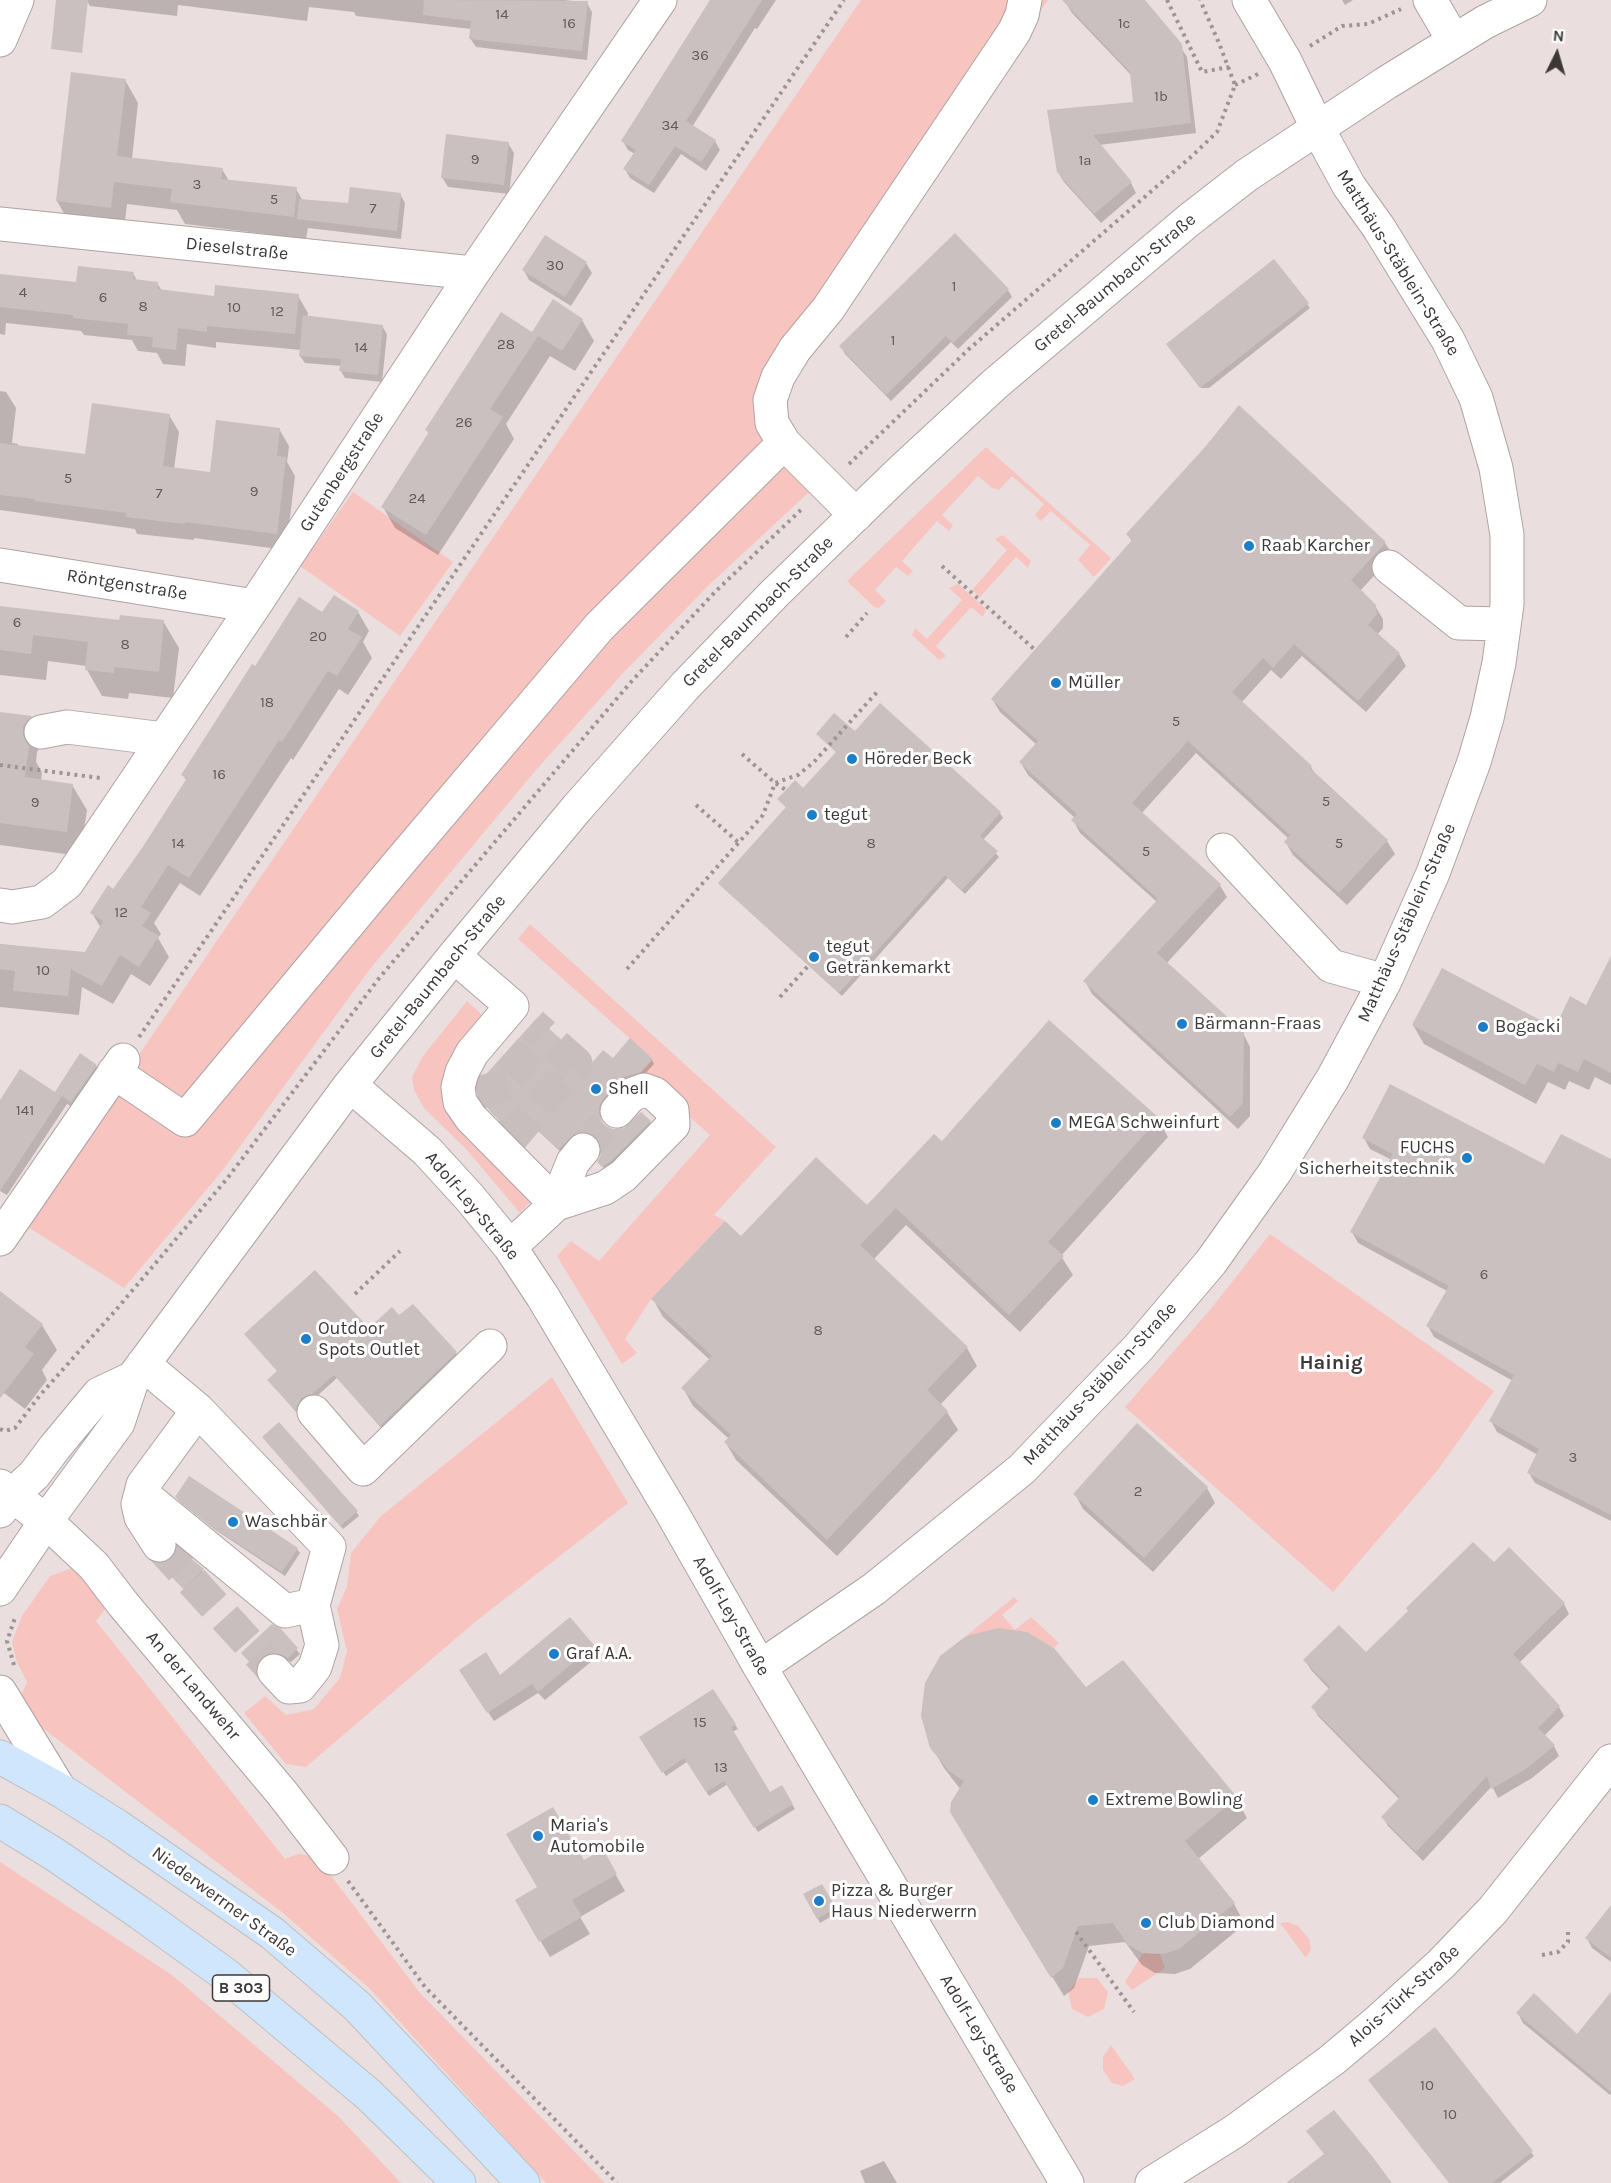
<!DOCTYPE html>
<meta charset="utf-8">
<style>
body{margin:0}
#map{position:relative;width:1611px;height:2183px;overflow:hidden;background:#eadfde;font-family:Karla,sans-serif}
canvas{display:block}
.north{position:absolute;left:1527px;top:24px;width:60px;height:60px;-webkit-text-stroke:4px #fff;paint-order:stroke;rotate:5deg;font-size:16px;font-weight:700;line-height:24px;text-align:center;color:#3c3837}
.north::after{content:'';display:block;margin:auto;width:21px;height:27px;background:#3c3837;clip-path:polygon(50% 0,100% 100%,50% 72%,0 100%)}
</style>
<div id="map">
<canvas width="1611" height="2183"></canvas>
<div class="north">N</div>
</div>
<script>
const ctx = document.querySelector('canvas').getContext('2d');
ctx.lineJoin = 'round';
function fillPath(path, color) { ctx.fillStyle = color; ctx.fill(path, 'evenodd'); }
const toPath = rows => new Path2D(rows.map(r => 'M' + r).join(''));
function trace(path, color, width, dash) { ctx.strokeStyle = color; ctx.lineWidth = width; ctx.lineCap = dash ? 'butt' : 'round'; ctx.setLineDash(dash || []); ctx.stroke(path); }
function drawText(font, color, halo, rows, align = 'center') {
  ctx.font = font + ' Karla,sans-serif'; ctx.lineWidth = 6; ctx.setLineDash([]); ctx.textBaseline = 'middle'; ctx.strokeStyle = halo; ctx.fillStyle = color; for (const [text, x, y, turn = 0] of rows) {
    ctx.save(); ctx.translate(x, y); ctx.rotate((+turn || 0) * Math.PI / 180); ctx.textAlign = isNaN(turn) ? turn : align; if (halo) ctx.strokeText(text, 0, 0); ctx.fillText(text, 0, 0); ctx.restore();
  }
}
const green = toPath([
 [861,0,1048,0,787,381,777,407,821,481,710,584,625,671,536,770,370,969,222,1171,124,1288,23,1224],
 [986,447,1111,558,1094,577,1078,560,1090,545,1051,511,1041,521,1035,515,1044,504,1012,476,999,490,992,488,978,476,942,515,953,525,949,531,937,521,902,561,913,571,908,576,896,567,875,590,886,601,879,608,874,607,847,581],
 [353,492,453,562,400,636,300,566],
 [1003,535,1031,561,1028,568,1016,557,980,597,972,590,1007,550,995,539],
 [958,584,986,609,983,617,971,607,936,646,946,656,939,660,912,635,915,628,927,639,962,600,949,588],
 [530,924,776,1147,714,1215,725,1221,651,1299,625,1339,637,1353,622,1364,557,1256,571,1241,599,1261,710,1135,640,1073,653,1059,518,939],
 [467,1001,481,1014,481,1032,449,1065,532,1200,520,1213,467,1150,424,1108,414,1090,412,1077,423,1056],
 [1270,1234,1494,1391,1437,1471,1333,1592,1125,1407,1209,1311],
 [552,1377,628,1503,475,1622,306,1767,286,1764,244,1713,265,1696,286,1715,314,1709,340,1678,347,1651,337,1609,347,1587,351,1553,380,1517],
 [75,1567,110,1603,96,1621,285,1859,298,1854,317,1857,420,1993,605,2183,546,2183,370,1989,283,1913,40,1726,19,1700,27,1682,17,1662,12,1642,22,1616,50,1576],
 [1014,1597,1018,1601,1002,1615,1015,1630,1031,1617,1059,1643,1054,1648,1027,1632,966,1636],
 [0,1862,172,1975,339,2117,401,2183,0,2183],
 [1288,1922,1298,1926,1309,1939,1311,1949,1306,1958,1280,1923],
 [1143,1953,1160,1954,1165,1968,1132,1990,1125,1982],
 [1079,1978,1097,1978,1108,1992,1104,2009,1088,2017,1072,2009,1068,1992],
 [1111,2045,1135,2079,1123,2086,1112,2083,1103,2070,1103,2057]
]);
const shadow = toPath([
 [86,0,565,0,587,3,592,12,587,60,476,47,470,38,471,29,356,16,354,12,309,7,307,21,178,5,177,16,90,6],
 [712,0,776,0,757,29,755,28,692,127,715,141,720,150,706,171,681,154,654,193,630,178,625,169,635,154,628,150,623,141],
 [1070,0,1143,0,1180,46,1187,57,1196,133,1099,145,1131,183,1136,193,1101,223,1064,182,1058,172,1049,111,1135,103,1132,76,1072,13,1066,3],
 [1342,0,1353,0,1345,5],
 [125,80,138,103,132,159,222,169,229,181,296,189,303,201,350,205,400,194,405,203,401,239,308,228,306,239,185,224,177,210,127,204,124,230,70,224,57,201],
 [508,143,514,153,509,194,448,187,442,177],
 [545,237,586,263,592,273,571,306,529,280,524,270],
 [133,273,137,281,157,283,162,291,215,297,298,296,308,313,307,317,382,326,387,334,382,382,345,378,341,371,342,366,305,363,300,356,301,350,216,342,216,348,187,344,185,366,163,364,157,353,138,351,132,340,84,335,81,331,6,323,5,335,0,334,0,275,77,283],
 [1008,290,1012,297,958,349,951,342,891,401,845,354,841,347],
 [1307,304,1310,308,1209,388,1201,388,1170,349],
 [582,320,594,341,575,371,550,356,506,424,514,439,438,555,395,528,383,507,429,434,427,430,533,334],
 [0,391,6,392,16,408,12,443,18,444,19,447,87,455,169,415,179,432,174,469,211,474,279,429,289,446,287,462,295,476,286,550,194,538,194,540,137,534,135,529,0,510],
 [1128,535,1385,543,1393,555,1360,591,1375,606,1383,619,1383,628,1377,635,1399,654,1406,666,1366,712,1302,656,1281,679,1271,670,1241,703,1311,767,1317,777,1387,841,1395,854,1347,905,1293,855,1286,843,1289,839,1196,753,1141,814,1219,884,1227,897,1166,964,1243,1033,1250,1047,1250,1116,1238,1129,1092,994,1085,981,1157,902,1080,833,1073,820,1075,818,1028,775,1021,763,1037,745,1000,712,992,699,1132,542],
 [0,608,121,622,163,621,179,648,173,698,129,693,128,699,102,696,87,670,87,666,48,661,46,680,0,675],
 [358,612,369,631,363,642,372,658,348,695,339,689,293,760,291,758,200,896,180,883,154,923,161,934,158,938,169,957,150,986,131,974,113,1004,82,987,79,1015,0,1007,0,944,86,954,101,928,92,913,113,891,143,849,187,781,183,775,255,668,323,614],
 [880,706,1000,813,1003,818,983,840,999,857,965,894,948,878,842,996,719,884,787,808,779,800,803,790,837,753,818,734,855,733],
 [0,713,31,717,45,741,37,752,36,762,42,772,41,781,72,785,87,810,80,856,0,845],
 [1611,985,1611,1085,1595,1077,1589,1090,1569,1081,1565,1090,1548,1082,1536,1104,1424,1044,1413,1025,1555,1030,1587,1007],
 [613,1060,652,1060,654,1064,643,1076,605,1103,600,1112,601,1123,612,1131,624,1130,650,1122,652,1126,606,1171,599,1162,603,1153,602,1144,599,1140,589,1135,562,1153,537,1130,524,1145,490,1111,482,1100],
 [96,1066,101,1074,77,1110,67,1104,7,1195,0,1191,0,1102,56,1094],
 [1158,1119,1168,1137,1061,1256,1073,1275,1020,1332,906,1225,874,1259,967,1348,977,1366,940,1405,947,1412,958,1430,837,1556,736,1460,726,1443,729,1439,693,1406,683,1388,710,1360,663,1317,653,1299,741,1239,867,1207,942,1143],
 [1364,1138,1545,1166,1611,1161,1611,1521,1535,1483,1529,1473,1538,1455,1497,1432,1491,1421,1513,1381,1434,1337,1428,1326,1447,1291,1358,1243,1352,1232,1392,1160,1370,1149],
 [0,1293,42,1325,57,1350,42,1370,47,1380,25,1409,4,1393,0,1398],
 [399,1317,456,1353,458,1357,383,1430,337,1378,315,1398,304,1402,297,1413,272,1384,369,1330],
 [266,1441,356,1511,359,1516,343,1529],
 [1207,1488,1215,1503,1153,1572,1083,1509,1075,1494],
 [177,1497,297,1549,300,1553,285,1576,214,1529,179,1501],
 [178,1550,206,1574,187,1592,164,1568],
 [1494,1564,1564,1604,1569,1614,1519,1663,1559,1707,1564,1716,1544,1736,1554,1746,1559,1756,1532,1778,1498,1798,1492,1786,1423,1861,1388,1826,1383,1817,1400,1800,1318,1716,1313,1707,1330,1690,1311,1670,1305,1660,1366,1654],
 [280,1630,300,1654,291,1662,282,1657,272,1657,259,1672,245,1657],
 [592,1646,598,1656,545,1700,538,1693,494,1721,467,1680,500,1677],
 [1122,1662,1236,1798,1247,1818,1198,1859,1234,1904,1245,1924,1190,1969,1175,1974,1155,1973,1142,1965,1125,1942,1089,1946,1074,1988,1064,1996,964,1832,961,1790,944,1768,932,1747,1086,1689],
 [713,1691,738,1729,732,1732,770,1794,781,1787,795,1809,758,1832,728,1784,709,1796,688,1761,666,1776,641,1738],
 [602,1851,625,1891,580,1917,590,1934,550,1957,517,1901],
 [822,1886,837,1913,820,1923,805,1895],
 [1611,1907,1611,1962,1592,1948,1587,1938],
 [1611,1994,1611,2094,1610,2095,1523,2023,1518,2013,1577,2036],
 [1531,2152,1534,2156,1500,2183,1450,2183],
 [884,2161,897,2183,865,2183,860,2171]
]);
const building = toPath([
 [56,0,88,0,82,53,51,49],
 [424,0,588,1,582,51,469,39,471,21,423,15],
 [710,0,762,0,686,121,716,140,701,162,675,146,649,185,623,169,636,150,621,141],
 [1062,0,1145,0,1182,44,1191,123,1093,135,1132,182,1094,214,1057,172,1047,110,1133,102,1130,72],
 [71,72,126,79,117,156,223,168,221,179,297,187,294,217,170,202,172,189,114,182,111,208,56,201],
 [446,134,509,142,504,185,441,178],
 [350,187,401,193,397,231,297,219,299,199,348,203],
 [955,233,1009,289,953,343,946,336,886,395,839,346],
 [545,235,587,262,565,297,522,270],
 [1274,259,1309,303,1200,388,1166,344],
 [78,266,134,272,133,279,158,282,158,289,214,296,215,285,299,294,295,334,207,326,207,332,178,328,176,350,152,347,153,337,127,335,128,324,73,318,73,315,0,307,0,274,76,282],
 [553,299,583,319,562,351,538,336,490,409,503,417,426,535,381,507,429,432,425,430,501,312,532,332],
 [303,315,383,325,378,375,339,371,341,359,299,356],
 [92,403,170,414,163,466,210,472,216,420,280,428,277,456,286,457,277,534,185,522,185,524,126,517,127,513,35,501,35,499,0,495,0,443,85,454],
 [1239,405,1386,542,1351,580,1376,605,1377,614,1368,625,1400,653,1358,701,1294,644,1273,668,1263,658,1232,692,1312,766,1310,768,1388,840,1339,893,1284,842,1290,835,1188,741,1132,803,1221,884,1157,953,1244,1032,1243,1103,1230,1117,1083,981,1158,899,1071,820,1077,814,1019,762,1038,741,991,699,1132,540,1126,534,1205,447],
 [334,595,359,611,348,629,362,637,337,676,328,671,282,742,279,740,189,878,168,865,141,907,151,913,142,926,159,936,139,967,120,955,102,986,71,969,68,996,13,991,15,971,0,969,0,944,85,952,103,921,90,913,108,885,113,889,142,848,187,778,181,775,252,664,255,666,299,597,322,612],
 [0,606,119,620,120,615,164,620,159,672,114,667,114,673,85,670,88,642,33,635,31,654,0,650],
 [880,703,1001,812,980,836,998,851,962,890,945,875,839,993,718,883,786,807,777,799,786,790,795,780,803,788,836,752,816,734,834,713,855,731],
 [0,712,32,716,23,726,23,736,29,746,25,777,73,784,67,832,0,823],
 [1611,956,1611,1073,1584,1059,1578,1072,1558,1063,1554,1072,1537,1064,1525,1085,1412,1025,1442,968,1555,1028,1570,996,1586,1005],
 [537,1018,590,1065,603,1050,613,1058,630,1038,653,1059,641,1072,624,1077,617,1083,603,1099,599,1107,600,1118,604,1125,613,1129,624,1128,641,1112,651,1121,611,1161,602,1167,597,1162,602,1153,600,1143,595,1135,586,1131,576,1133,559,1149,534,1127,521,1142,486,1106,478,1095,478,1083],
 [1049,1020,1159,1118,1048,1242,1064,1256,1009,1315,896,1208,860,1245,968,1347,927,1390,948,1411,827,1540,724,1442,731,1435,681,1388,712,1356,651,1299,725,1221,741,1236,816,1157,867,1205,934,1134,942,1141],
 [80,1053,97,1065,71,1102,62,1096,0,1191,0,1100,20,1069,55,1092],
 [1390,1084,1544,1164,1561,1134,1611,1159,1611,1515,1527,1473,1539,1449,1489,1421,1514,1375,1426,1326,1449,1286,1350,1232,1393,1154,1362,1138],
 [315,1270,369,1328,392,1307,399,1315,413,1304,457,1352,380,1426,334,1375,312,1394,301,1398,295,1410,267,1380,277,1371,244,1334],
 [0,1291,43,1324,25,1347,34,1354,0,1398],
 [279,1422,358,1511,340,1526,262,1437],
 [1137,1423,1208,1487,1144,1558,1073,1494],
 [189,1476,298,1548,282,1572,209,1525,175,1497],
 [1473,1542,1494,1562,1509,1547,1565,1603,1513,1654,1560,1706,1538,1728,1555,1745,1526,1769,1491,1789,1487,1776,1416,1852,1381,1817,1400,1797,1311,1707,1330,1687,1303,1660,1339,1625,1366,1652,1408,1611,1406,1608],
 [177,1547,204,1569,183,1589,160,1564,170,1560,175,1554],
 [570,1617,594,1645,538,1692,532,1684,487,1713,459,1670,486,1652,500,1675],
 [272,1624,281,1629,298,1648,288,1658,279,1653,269,1653,261,1658,256,1669,241,1653],
 [998,1628,1027,1632,1054,1648,1086,1687,1123,1660,1237,1797,1185,1841,1235,1903,1179,1949,1163,1954,1143,1953,1128,1945,1113,1923,1078,1926,1063,1968,1051,1978,950,1812,951,1802,964,1781,949,1771,930,1748,921,1716,925,1683,940,1656,966,1636],
 [713,1689,736,1724,731,1727,770,1792,782,1785,793,1804,754,1828,724,1781,706,1792,684,1758,662,1773,639,1737],
 [553,1807,584,1860,603,1849,617,1874,572,1900,582,1917,539,1942,515,1900,537,1887,506,1834],
 [822,1884,836,1908,817,1919,803,1894],
 [1611,1905,1611,1958,1585,1938],
 [1611,1992,1611,2092,1516,2013,1534,1993,1577,2034],
 [1435,2027,1533,2151,1492,2183,1449,2183,1368,2080],
 [1334,2110,1372,2156,1392,2183,1286,2183,1324,2154,1306,2131]
]);
const minorTunnel = toPath([
 [507,1052,553,1090],
 [488,1073,508,1142],
 [508,1142,576,1063,532,1024],
 [583,1150,617,1111],
 [159,1545,274,1671]
]);
const path = toPath([
 [1167,0,1202,72,1229,67],
 [1310,46,1342,26,1368,24,1401,9],
 [1235,85,1258,74],
 [849,464,969,349,1192,156,1217,132,1235,85,1219,43,1200,0],
 [942,566,1034,649],
 [846,637,867,613],
 [742,754,775,783,786,790],
 [0,765,100,778],
 [696,805,738,842],
 [627,969,763,815,775,783,798,775,814,762,878,691],
 [780,997,809,965],
 [139,1037,844,0],
 [355,1294,400,1251],
 [0,1429,5,1431,15,1428,41,1394,115,1311,226,1180,380,977,631,682,716,591,804,507],
 [14,1665,7,1641,16,1615],
 [348,1881,425,1987,617,2183],
 [1076,1932,1134,2012],
 [1542,1955,1558,1952,1568,1942,1568,1929]
]);
const minor = toPath([
 [1430,0,1454,41],
 [0,40,17,0],
 [0,224,473,273],
 [856,515,784,443,772,423,770,400,778,377,795,349,828,309,1014,32,1022,15,1025,0],
 [0,565,254,606],
 [1389,567,1459,623,1504,624],
 [41,732,67,727,164,739],
 [1223,850,1331,966,1385,981],
 [0,905,12,907,42,902,67,883,254,606,473,273,660,0],
 [454,956,512,1006,472,1053,462,1072,458,1087,460,1102,471,1118,556,1204,510,1247],
 [114,1072,185,1120,398,864,599,627,784,443],
 [350,1085,427,1151,470,1198,510,1247,543,1297,671,1511,760,1667,1067,2183],
 [583,1150,573,1162,556,1204,605,1188,623,1176,673,1125,672,1110,655,1094,644,1090,631,1095,617,1111],
 [0,1239,123,1060],
 [143,1364,198,1410,329,1547,313,1605,322,1645,315,1667,300,1686,289,1687,274,1671],
 [314,1412,363,1469,490,1346],
 [0,1486,46,1521,94,1566,123,1604,282,1793,332,1858],
 [141,1493,285,1611,313,1605],
 [0,1511,12,1495,34,1475,55,1447,99,1394,133,1378],
 [159,1545,141,1517,138,1504,141,1493,143,1485,198,1410],
 [0,1589,46,1521,118,1423,133,1378,350,1085,454,956,577,808,686,685,775,593,902,470,995,384,1189,220,1247,175,1386,83,1485,22,1530,0],
 [760,1667,874,1589,1022,1469,1139,1347,1211,1262,1275,1172,1333,1078,1385,981,1433,873,1474,762,1487,718,1499,663,1507,604,1507,535,1496,468,1476,398,1448,340,1379,228,1349,186,1318,129,1285,61,1249,0],
 [0,1692,60,1790],
 [1152,2183,1235,2131,1332,2060,1376,2023,1441,1964,1493,1910,1611,1761]
]);
const major = toPath([
 [0,1757,60,1790,117,1826,272,1933,357,2006,523,2183],
 [0,1821,54,1854,140,1913,226,1975,369,2095,459,2183]
]);
const markers = [
 [1249,546,6,"#1c7dc9"],
 [1056,683,6,"#1c7dc9"],
 [852,759,6,"#1c7dc9"],
 [812,815,6,"#1c7dc9"],
 [814,957,6,"#1c7dc9"],
 [1182,1024,6,"#1c7dc9"],
 [1483,1027,6,"#1c7dc9"],
 [596,1089,6,"#1c7dc9"],
 [1056,1123,6,"#1c7dc9"],
 [1467,1158,6,"#1c7dc9"],
 [306,1339,6,"#1c7dc9"],
 [233,1522,6,"#1c7dc9"],
 [554,1654,6,"#1c7dc9"],
 [1093,1800,6,"#1c7dc9"],
 [538,1836,6,"#1c7dc9"],
 [819,1901,6,"#1c7dc9"],
 [1146,1923,6,"#1c7dc9"]
];
const numberNames = [
 ["14",502,15],
 ["16",569,24],
 ["1c",1124,24],
 ["36",700,56],
 ["1b",1161,97],
 ["34",670,126],
 ["9",475,160],
 ["1a",1085,161],
 ["3",197,185],
 ["5",274,200],
 ["7",373,209],
 ["30",555,266],
 ["1",954,287],
 ["4",23,293],
 ["6",103,298],
 ["8",143,307],
 ["10",234,308],
 ["12",277,312],
 ["1",893,341],
 ["28",506,345],
 ["14",361,348],
 ["26",464,423],
 ["5",68,479],
 ["9",254,492],
 ["7",159,494],
 ["24",417,499],
 ["6",17,623],
 ["20",318,637],
 ["8",125,645],
 ["18",267,703],
 ["5",1176,722],
 ["16",219,775],
 ["5",1326,802],
 ["9",35,803],
 ["14",178,844],
 ["8",871,844],
 ["5",1339,844],
 ["5",1146,852],
 ["12",121,913],
 ["10",43,971],
 ["141",25,1111],
 ["6",1484,1275],
 ["8",818,1331],
 ["3",1573,1458],
 ["2",1138,1492],
 ["15",700,1723],
 ["13",721,1768],
 ["10",1427,2086],
 ["10",1450,2115]
];
const shields = [
 [241,1988,57]
];
const shieldNames = [
 ["B 303",241,1988]
];
const streetNames = [
 ["Dieselstraße",237,249,6],
 ["Matthäus-Stäblein-Straße",1398,263,58],
 ["Gretel-Baumbach-Straße",1115,283,-40],
 ["Gutenbergstraße",342,472,-57],
 ["Röntgenstraße",127,585,9],
 ["Gretel-Baumbach-Straße",758,612,-45],
 ["Matthäus-Stäblein-Straße",1407,923,-66],
 ["Gretel-Baumbach-Straße",438,977,-51],
 ["Adolf-Ley-Straße",472,1206,50],
 ["Matthäus-Stäblein-Straße",1100,1384,-47],
 ["Adolf-Ley-Straße",731,1616,60],
 ["An der Landwehr",193,1686,50],
 ["Niederwerrner Straße",224,1902,36],
 ["Alois-Türk-Straße",1404,1996,-42],
 ["Adolf-Ley-Straße",979,2034,59]
];
const poiNames = [
 ["Raab Karcher",1261,546],
 ["Müller",1068,683],
 ["Höreder Beck",864,759],
 ["tegut",824,815],
 ["tegut",826,947],
 ["Getränkemarkt",826,968],
 ["Bärmann-Fraas",1194,1024],
 ["Bogacki",1495,1027],
 ["Shell",608,1089],
 ["MEGA Schweinfurt",1068,1123],
 ["FUCHS",1455,1148,"right"],
 ["Sicherheitstechnik",1455,1169,"right"],
 ["Outdoor",318,1329],
 ["Spots Outlet",318,1350],
 ["Waschbär",245,1522],
 ["Graf A.A.",566,1654],
 ["Extreme Bowling",1105,1800],
 ["Maria's",550,1826],
 ["Automobile",550,1847],
 ["Pizza & Burger",831,1891],
 ["Haus Niederwerrn",831,1912],
 ["Club Diamond",1158,1923]
];
const neighbourhoodNames = [
 ["Hainig",1331,1363]
];
fillPath(green, '#f8c4bf');
fillPath(shadow, '#0003');
fillPath(building, '#cac0bf');
trace(minorTunnel, '#c7bebd', 33, [33, 16]);
trace(minor, '#ada3a2', 35);
trace(major, '#c1bfbf', 35);
trace(path, '#9d9594', 4, [3, 4.5]);
trace(minor, '#fff', 33);
trace(major, '#d0e6fd', 33);
for (const [x, y, r, color] of markers) { const dot = new Path2D(); dot.arc(x, y, r, 0, 2 * Math.PI); ctx.fillStyle = color; ctx.fill(dot); trace(dot, '#fff', 2); }
drawText('15px', '#605a59', null, numberNames);
for (const [x, y, w] of shields) { const box = new Path2D(); box.roundRect(x - w / 2, y - 13, w, 26, 4.5); ctx.fillStyle = '#fff'; ctx.fill(box); trace(box, '#3c3837', 1.5); }
drawText('bold 16px', '#3c3837', null, shieldNames);
drawText('18px', '#3c3837', '#fff', streetNames);
drawText('18px', '#3c3837', '#fff', poiNames, 'left');
drawText('bold 20px', '#3c3837', '#fff', neighbourhoodNames);
</script>
